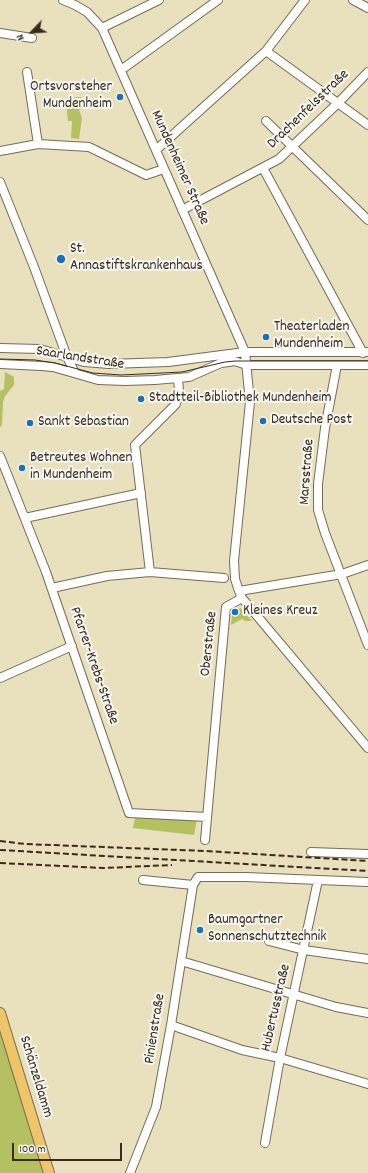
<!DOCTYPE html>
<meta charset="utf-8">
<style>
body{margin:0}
#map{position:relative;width:368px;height:1173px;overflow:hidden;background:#e9e0be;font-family:Dekko,sans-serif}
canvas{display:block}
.north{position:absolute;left:12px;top:12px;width:40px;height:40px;-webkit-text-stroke:3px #f6f6f2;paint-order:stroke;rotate:245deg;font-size:11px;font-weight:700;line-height:16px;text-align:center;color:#3b2a1e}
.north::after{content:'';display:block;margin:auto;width:14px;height:18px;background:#3b2a1e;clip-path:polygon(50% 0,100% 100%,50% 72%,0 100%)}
.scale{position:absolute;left:12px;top:1143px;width:110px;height:18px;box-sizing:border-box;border:2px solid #3b2a1e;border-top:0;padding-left:5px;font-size:12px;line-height:14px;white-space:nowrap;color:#3b2a1e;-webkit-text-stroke:3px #f6f6f2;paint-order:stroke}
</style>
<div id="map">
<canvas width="368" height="1173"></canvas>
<div class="north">N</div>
<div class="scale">100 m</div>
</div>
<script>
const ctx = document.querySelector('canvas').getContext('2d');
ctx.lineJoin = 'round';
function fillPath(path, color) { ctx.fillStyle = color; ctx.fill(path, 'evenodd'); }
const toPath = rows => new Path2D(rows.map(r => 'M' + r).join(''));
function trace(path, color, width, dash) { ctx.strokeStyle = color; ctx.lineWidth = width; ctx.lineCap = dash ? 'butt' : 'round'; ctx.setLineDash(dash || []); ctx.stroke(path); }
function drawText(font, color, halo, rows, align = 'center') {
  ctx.font = font + ' Dekko,sans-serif'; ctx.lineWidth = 4; ctx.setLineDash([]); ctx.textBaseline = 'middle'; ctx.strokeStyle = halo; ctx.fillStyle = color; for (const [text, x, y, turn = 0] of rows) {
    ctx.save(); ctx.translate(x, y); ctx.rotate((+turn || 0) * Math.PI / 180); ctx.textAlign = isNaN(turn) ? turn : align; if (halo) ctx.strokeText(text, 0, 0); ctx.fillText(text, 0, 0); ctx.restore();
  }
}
const green = toPath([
 [81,97,83,108,79,110,82,118,79,139,71,138,72,121,68,121,66,98],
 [5,372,14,377,14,385,5,396,3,402,2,425,0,427,0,391,4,389],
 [241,608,252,621,245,621,242,619,231,625,232,615,229,614,229,611,234,613,237,612,238,609],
 [156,816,197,819,194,835,133,828,135,818],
 [0,1029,4,1042,45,1173,0,1173]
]);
const minor = toPath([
 [63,0,75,5,87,12,102,28,245,352,250,402,234,561,235,579,239,591,242,598,368,748],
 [353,0,368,8],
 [102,28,159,0],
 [0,33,32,38],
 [266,51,368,125],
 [121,70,218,0],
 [27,72,38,144],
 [266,121,368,220],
 [156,150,266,51,305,0],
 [0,151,38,144,89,147,146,175,164,169],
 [263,168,363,353],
 [0,182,34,267,67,357,75,373],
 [182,210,279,159,338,103,368,72],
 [0,348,40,349,84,362,109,364,168,362,245,352,368,352],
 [0,364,41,366,53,367,98,380,125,381,155,380,189,377,221,363,229,362,234,361,247,365,368,365],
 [337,365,325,428,318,484,318,510,325,533,368,645],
 [0,456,46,572,129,813,207,817],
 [25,518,141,493],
 [150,572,135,445,176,404,179,391,178,379],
 [52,588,107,576,150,572,224,578],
 [239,591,342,574,368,565],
 [0,678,72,646],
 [205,840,226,607,242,598],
 [311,852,368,854],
 [143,880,193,885,198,877,246,877,368,882],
 [269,941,304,950,368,959],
 [181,961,336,1007,368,1013],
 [171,1025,242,1050,280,1058,368,1084],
 [265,1143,280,1058,318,880],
 [130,1173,156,1107,171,1025,193,885]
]);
const major = toPath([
 [0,1013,49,1173]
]);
const tram = toPath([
 [0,359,35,360,55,363,93,373,121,375,182,372,225,362,235,361,368,361]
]);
const rail = toPath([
 [0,841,25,844,206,851,368,861],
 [0,850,368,871],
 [0,863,103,868,172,865]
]);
const markers = [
 [120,97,4,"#1f6fb2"],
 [61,259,5,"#1f6fb2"],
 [266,337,4,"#1f6fb2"],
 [141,399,4,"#1f6fb2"],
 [263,421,4,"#1f6fb2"],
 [30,423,4,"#1f6fb2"],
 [22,468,4,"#1f6fb2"],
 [235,612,4,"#1f6fb2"],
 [200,930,4,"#1f6fb2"]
];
const poiNames = [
 ["Ortsvorsteher",112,88,"right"],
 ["Mundenheim",112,105,"right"],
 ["St.",70,250],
 ["Annastiftskrankenhaus",70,267],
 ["Theaterladen",274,328],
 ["Mundenheim",274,345],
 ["Stadtteil-Bibliothek Mundenheim",149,399],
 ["Deutsche Post",271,421],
 ["Sankt Sebastian",38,423],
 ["Betreutes Wohnen",30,459],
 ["in Mundenheim",30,476],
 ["Kleines Kreuz",243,612],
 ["Baumgartner",208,921],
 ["Sonnenschutztechnik",208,938]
];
const streetNames = [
 ["Drachenfelsstraße",309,110,-44],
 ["Mundenheimer Straße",179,168,66],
 ["Saarlandstraße",80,359,9],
 ["Marsstraße",308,472,-86],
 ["Oberstraße",210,644,-84],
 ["Pfarrer-Krebs-Straße",93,666,71],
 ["Hubertusstraße",277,1008,-77],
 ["Pinienstraße",156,1029,-81],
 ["Schänzeldamm",35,1077,73]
];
fillPath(green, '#b4c062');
trace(minor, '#786a56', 10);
trace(major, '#786a56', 12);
trace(minor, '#fff', 8);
trace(major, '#eec569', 10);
trace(tram, '#3b2a1e', 1);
trace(rail, '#3b2a1e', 2, [6, 3]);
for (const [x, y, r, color] of markers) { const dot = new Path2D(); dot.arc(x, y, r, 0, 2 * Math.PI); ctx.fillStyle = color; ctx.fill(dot); trace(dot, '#f6f6f2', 1.5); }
drawText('15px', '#3b2a1e', '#f6f6f2', poiNames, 'left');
drawText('15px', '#3b2a1e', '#f6f6f2', streetNames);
</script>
